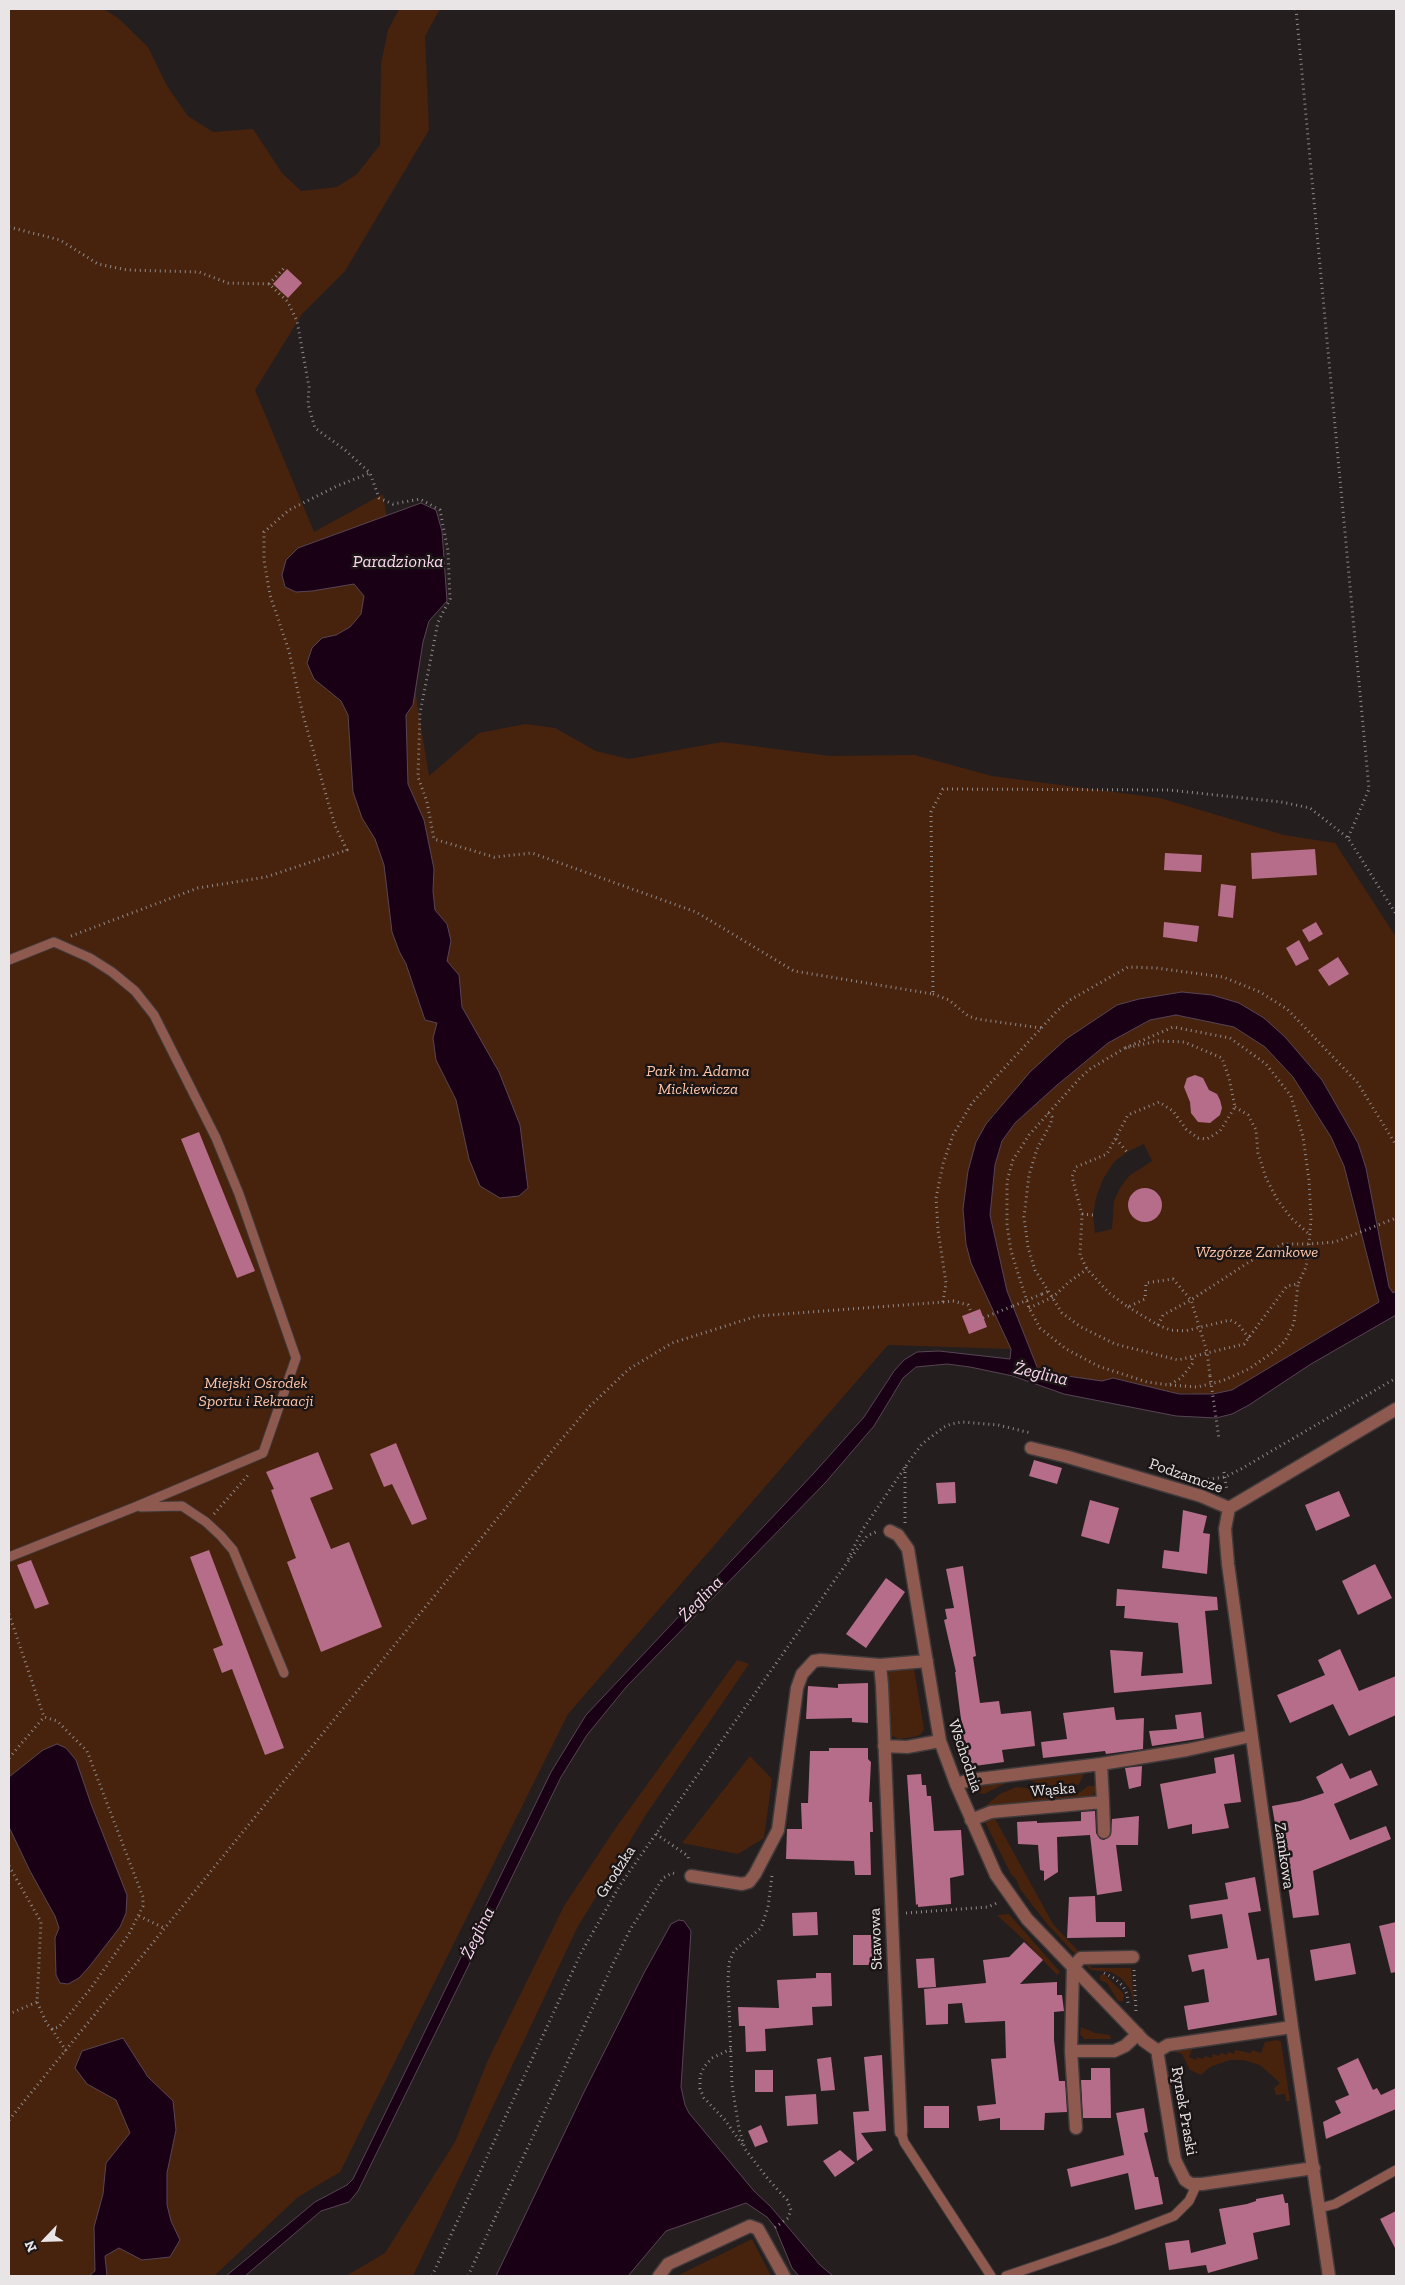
<!DOCTYPE html>
<meta charset="utf-8">
<style>
body{margin:0}
#map{position:relative;width:1405px;height:2285px;overflow:hidden;background:#241e1f;font-family:"Zilla Slab",serif}
canvas{display:block}
.frame{position:absolute;inset:0;border:10px solid #e9e5e6;pointer-events:none}
.north{position:absolute;left:20px;top:2215px;width:50px;height:50px;-webkit-text-stroke:4px #1b1516;paint-order:stroke;rotate:246deg;font-size:14px;font-weight:700;line-height:20px;text-align:center;color:#e9e5e6}
.north::after{content:'';display:block;margin:auto;width:18px;height:22px;background:#e9e5e6;clip-path:polygon(50% 0,100% 100%,50% 72%,0 100%)}
</style>
<div id="map">
<canvas width="1405" height="2285"></canvas>
<div class="frame"></div>
<div class="north">N</div>
</div>
<script>
const ctx = document.querySelector('canvas').getContext('2d');
ctx.lineJoin = 'round';
function fillPath(path, color) { ctx.fillStyle = color; ctx.fill(path, 'evenodd'); }
const toPath = rows => new Path2D(rows.map(r => 'M' + r).join(''));
function trace(path, color, width, dash) { ctx.strokeStyle = color; ctx.lineWidth = width; ctx.lineCap = dash ? 'butt' : 'round'; ctx.setLineDash(dash || []); ctx.stroke(path); }
function drawText(font, color, halo, rows, align = 'center') {
  ctx.font = font + ' "Zilla Slab",serif'; ctx.lineWidth = 5; ctx.setLineDash([]); ctx.textBaseline = 'middle'; ctx.strokeStyle = halo; ctx.fillStyle = color; for (const [text, x, y, turn = 0] of rows) {
    ctx.save(); ctx.translate(x, y); ctx.rotate((+turn || 0) * Math.PI / 180); ctx.textAlign = isNaN(turn) ? turn : align; if (halo) ctx.strokeText(text, 0, 0); ctx.fillText(text, 0, 0); ctx.restore();
  }
}
const green = toPath([
 [9,9,104,9,118,18,148,47,167,86,188,116,213,132,253,129,282,173,301,191,337,187,357,174,380,145,381,64,388,30,399,9,440,9,425,36,429,130,345,271,302,314,255,390,314,532,383,494,429,776,479,733,525,724,555,728,596,751,629,759,722,742,830,756,915,755,992,776,1160,798,1284,835,1335,843,1396,937,1396,1291,1393,1293,1389,1287,1366,1168,1358,1143,1322,1080,1182,992,1139,999,1117,1005,993,1114,976,1142,968,1171,963,1209,966,1244,971,1263,1011,1349,888,1345,568,1714,340,2172,298,2197,214,2276,9,2276],
 [1176,1015,1234,1027,1265,1047,1293,1077,1331,1137,1344,1166,1379,1302,1232,1390,1213,1394,1174,1393,1113,1378,1102,1381,1039,1372,1007,1291,990,1215,995,1165,1002,1141,1015,1123,1056,1086,1108,1043,1150,1020],
 [1144,1144,1152,1161,1129,1176,1120,1188,1114,1201,1112,1229,1095,1233,1093,1215,1096,1198,1103,1179,1114,1162,1127,1152],
 [1150,1188,1159,1194,1162,1205,1158,1215,1154,1219,1143,1221,1138,1220,1130,1212,1129,1201,1134,1192,1139,1189],
 [737,1660,749,1664,647,1813,577,1928,413,2276,346,2276,385,2253,455,2142,488,2060,564,1906,615,1829],
 [910,1667,914,1669,924,1729,920,1735,913,1737,899,1739,889,1734,886,1685,887,1674,892,1670],
 [750,1756,772,1779,764,1838,738,1854,682,1843],
 [1085,1772,1079,1784,1068,1790,1061,1791,1026,1779],
 [1012,1780,984,1794,977,1792,971,1785],
 [1088,1786,1097,1786,1094,1794,1089,1798,985,1806,1000,1794,1016,1787,1028,1788,1060,1797,1076,1795],
 [994,1817,1053,1924,1079,1952,1076,1955,1048,1925,1020,1889,1017,1880,1011,1874,984,1820],
 [1009,1914,1060,1972,1057,1975,1022,1938,997,1915],
 [1086,1962,1092,1968,1131,1968,1134,2003,1130,1989,1121,1978,1111,1972,1091,1970,1084,1963],
 [1104,1974,1124,1994,1123,2001,1118,2001,1107,1983,1100,1980,1100,1975],
 [1081,2027,1095,2033,1110,2035,1111,2039,1084,2039,1080,2034],
 [1278,2040,1281,2042,1290,2101,1286,2101,1285,2094,1276,2095,1274,2088,1280,2083,1260,2065,1243,2060,1230,2060,1210,2067,1201,2075,1190,2070,1182,2054,1173,2051,1179,2048,1193,2047,1189,2057,1196,2060,1197,2057,1203,2059,1205,2056,1212,2058,1213,2054,1219,2056,1221,2053,1227,2055,1228,2052,1234,2054,1235,2050,1251,2053,1252,2050,1261,2053,1265,2042],
 [752,2239,771,2276,677,2276]
]);
const water = toPath([
 [421,503,436,510,442,531,447,601,429,621,423,642,413,705,406,715,408,784,424,820,434,869,433,891,435,910,447,924,451,941,447,961,459,975,462,1007,499,1072,520,1125,528,1188,519,1196,500,1198,480,1186,469,1159,456,1100,436,1060,433,1038,437,1023,425,1020,406,964,399,951,392,932,384,865,375,839,362,818,353,792,348,715,341,701,314,679,307,663,312,648,322,638,336,635,350,627,361,614,364,596,354,584,312,591,296,592,285,587,282,575,286,560,298,548,421,503],
 [1182,992,1212,995,1239,1003,1264,1018,1285,1037,1322,1080,1358,1143,1366,1168,1389,1287,1393,1293,1396,1291,1396,1315,1311,1364,1249,1405,1232,1414,1216,1418,1176,1416,1064,1394,1013,1376,970,1367,947,1364,916,1367,903,1378,874,1426,825,1483,627,1686,587,1735,561,1777,358,2191,349,2202,321,2211,245,2276,226,2276,315,2202,347,2185,353,2179,551,1772,586,1715,814,1473,864,1417,894,1371,904,1360,917,1352,939,1351,1010,1359,1011,1349,971,1263,966,1244,963,1209,968,1171,976,1142,986,1124,1030,1072,1066,1039,1117,1005,1139,999,1182,992],
 [1176,1015,1234,1027,1265,1047,1293,1077,1331,1137,1344,1166,1379,1302,1232,1390,1213,1394,1179,1394,1113,1378,1102,1381,1039,1372,1007,1291,990,1215,995,1165,1002,1141,1015,1123,1056,1086,1108,1043,1150,1020,1176,1015],
 [57,1744,66,1748,76,1760,91,1804,127,1895,126,1913,120,1927,89,1967,79,1978,68,1984,60,1983,56,1975,55,1938,59,1928,55,1916,30,1871,9,1827,9,1777,43,1750,57,1744],
 [679,1920,684,1921,691,1931,681,2087,685,2105,689,2113,754,2191,771,2207,820,2265,833,2276,799,2276,792,2268,775,2227,767,2217,746,2203,666,2231,628,2276,496,2276,584,2092,644,1973,671,1924,679,1920],
 [123,2038,148,2077,173,2101,176,2130,167,2173,167,2205,171,2221,180,2240,170,2257,142,2260,119,2248,105,2256,107,2276,89,2276,95,2271,94,2227,103,2194,106,2163,130,2133,116,2100,87,2084,75,2068,82,2051,123,2038]
]);
const building = toPath([
 [287,269,302,283,288,298,273,284],
 [1315,849,1317,875,1252,879,1251,853],
 [1165,853,1202,855,1201,872,1164,870],
 [1221,884,1236,886,1233,918,1218,916],
 [1164,922,1199,926,1197,942,1163,937],
 [1316,922,1323,934,1309,942,1302,930],
 [1299,940,1309,959,1296,966,1286,948],
 [1338,957,1349,974,1329,986,1318,970],
 [1195,1075,1203,1078,1209,1090,1217,1094,1220,1100,1222,1108,1220,1115,1210,1123,1198,1122,1191,1113,1190,1102,1184,1087,1187,1078],
 [199,1132,255,1271,237,1278,181,1139],
 '1128 1205a17 17 0 1 1 34 0a17 17 0 1 1-34 0Z',
 [980,1309,987,1327,969,1334,962,1316],
 [396,1443,427,1519,412,1525,392,1484,384,1487,370,1454],
 [318,1452,333,1489,310,1498,331,1549,349,1542,382,1627,321,1652,287,1562,296,1558,271,1490,274,1489,266,1472],
 [1034,1460,1062,1468,1057,1484,1029,1476],
 [955,1482,956,1503,938,1504,936,1483],
 [1339,1491,1350,1516,1316,1531,1305,1505],
 [1090,1500,1119,1508,1109,1544,1081,1536],
 [1183,1510,1207,1516,1203,1533,1210,1534,1207,1574,1162,1568,1164,1550,1179,1552],
 [209,1550,284,1748,265,1755,232,1669,222,1673,213,1649,223,1645,190,1557],
 [31,1560,49,1604,35,1609,17,1565],
 [1375,1564,1392,1598,1358,1615,1342,1581],
 [963,1566,976,1656,973,1657,980,1703,999,1701,1001,1714,1031,1711,1035,1746,1002,1750,1004,1762,967,1767,955,1672,956,1672,944,1620,947,1619,945,1609,954,1608,946,1569],
 [886,1578,905,1592,866,1648,846,1634],
 [1117,1589,1217,1597,1218,1610,1205,1611,1212,1684,1114,1693,1110,1650,1143,1652,1141,1676,1183,1673,1178,1623,1124,1618,1125,1606,1116,1606],
 [1340,1649,1359,1691,1396,1676,1396,1715,1349,1736,1333,1704,1290,1723,1277,1695,1325,1675,1318,1660],
 [868,1683,868,1723,852,1722,852,1718,806,1719,808,1686,838,1688,838,1684],
 [1114,1707,1116,1720,1144,1718,1143,1749,1106,1754,1105,1751,1043,1758,1041,1742,1067,1739,1063,1713],
 [1201,1712,1204,1738,1152,1746,1149,1731,1177,1729,1175,1715],
 [829,1748,868,1748,868,1759,871,1762,869,1802,872,1802,873,1832,870,1832,871,1875,855,1875,854,1861,786,1859,787,1829,802,1829,801,1803,808,1803,810,1751,829,1751],
 [1234,1754,1241,1802,1224,1804,1229,1828,1192,1834,1192,1824,1168,1829,1160,1784,1216,1773,1214,1758],
 [1342,1763,1350,1779,1371,1770,1378,1785,1334,1804,1350,1840,1386,1826,1391,1839,1313,1871,1319,1915,1293,1918,1283,1853,1280,1853,1272,1806,1300,1801,1324,1793,1316,1777],
 [1142,1766,1141,1786,1129,1789,1125,1768],
 [921,1774,922,1785,926,1785,927,1796,931,1796,934,1831,961,1830,964,1875,950,1878,951,1904,918,1907,918,1904,916,1905,907,1775],
 [1095,1811,1096,1833,1100,1839,1104,1840,1111,1835,1112,1819,1139,1816,1138,1845,1116,1845,1122,1891,1097,1895,1090,1835,1057,1837,1058,1872,1044,1881,1044,1871,1040,1870,1038,1845,1018,1844,1017,1822,1037,1821,1037,1823,1081,1821,1081,1812],
 [1255,1877,1261,1911,1248,1913,1257,1960,1269,1958,1277,2015,1188,2030,1184,2006,1209,2002,1204,1969,1192,1972,1188,1955,1228,1948,1222,1914,1191,1919,1189,1905,1228,1899,1225,1883],
 [1095,1896,1096,1922,1125,1922,1125,1937,1067,1938,1069,1897],
 [817,1912,818,1935,793,1936,792,1913],
 [1396,1922,1396,1972,1391,1973,1379,1926],
 [853,1935,874,1935,874,1965,853,1965],
 [1024,1942,1043,1960,1020,1984,1057,1982,1057,1995,1062,1995,1064,2011,1054,2012,1054,2040,1059,2081,1065,2081,1067,2112,1045,2113,1044,2130,1000,2130,1000,2118,979,2121,977,2106,996,2104,991,2059,1006,2058,1005,2021,965,2023,962,2003,948,2004,948,2024,926,2025,924,1989,986,1983,983,1960,1009,1957],
 [1350,1943,1356,1974,1315,1981,1310,1950],
 [934,1958,936,1987,918,1988,916,1959],
 [816,1973,831,1973,832,2006,812,2007,813,2025,765,2029,766,2051,746,2052,745,2026,739,2026,738,2007,779,2008,777,1980,816,1978],
 [882,2055,886,2131,861,2133,873,2150,857,2161,853,2112,869,2111,864,2057],
 [831,2057,835,2090,821,2091,817,2059],
 [1358,2058,1373,2090,1377,2088,1381,2095,1396,2088,1396,2109,1326,2139,1323,2122,1341,2113,1335,2101,1349,2095,1337,2068],
 [1091,2068,1110,2068,1111,2118,1083,2118,1081,2080,1091,2080],
 [755,2070,773,2070,773,2092,755,2092],
 [816,2094,818,2124,787,2126,785,2096],
 [924,2106,949,2106,949,2128,924,2128],
 [1144,2108,1148,2132,1144,2133,1155,2177,1158,2177,1163,2204,1135,2210,1128,2173,1071,2187,1067,2169,1124,2155,1116,2113],
 [761,2125,768,2142,755,2147,748,2131],
 [840,2150,855,2163,835,2177,823,2161],
 [1283,2194,1285,2203,1288,2203,1290,2225,1253,2233,1258,2259,1208,2273,1206,2265,1169,2270,1165,2243,1189,2240,1191,2253,1226,2244,1219,2209,1247,2204,1256,2201,1256,2199],
 [1396,2211,1396,2250,1380,2219]
]);
const path = toPath([
 [1296,9,1369,789,1348,838],
 [9,227,60,240,98,264,127,270,199,272,228,283,269,284,288,302,297,321,309,387,308,404,315,428,345,450,370,473,379,498,393,504,420,499,440,510,448,551,450,599,438,622,420,713,418,777,427,802,434,839,494,857,532,853,696,912,794,971,933,994,931,812,943,789,1169,790,1281,802,1310,808,1348,838,1396,914],
 [269,284,284,268],
 [71,936,198,888,266,877,347,850,335,826,303,715,289,651,270,595,264,560,264,532,289,510,337,486,370,473],
 [933,994,949,1000,968,1016,977,1019,1041,1028],
 [1125,1048,1090,1069,1079,1079,1029,1135,1013,1160,1007,1181,1007,1225,1011,1251,1029,1308,1040,1328,1066,1349,1098,1366,1147,1382,1169,1385,1181,1378,1193,1363,1192,1358],
 [1235,1107,1248,1115,1256,1130,1258,1153,1266,1178,1277,1199,1291,1218,1309,1234],
 [1048,1113,1052,1117,1051,1123,1037,1149,1029,1175,1024,1217,1028,1247,1035,1270,1062,1313,1081,1327,1115,1344,1178,1360,1244,1344,1287,1286,1298,1284,1306,1267,1309,1244,1311,1219,1309,1180,1303,1137,1291,1096,1266,1064,1230,1038,1173,1027,1125,1048,1158,1041,1184,1042,1222,1058,1229,1078,1235,1107,1220,1131,1207,1139,1198,1138,1186,1129,1173,1111,1159,1102,1128,1115,1107,1154,1076,1167,1072,1177,1082,1214,1080,1255,1087,1269,1109,1293,1128,1307,1145,1299,1146,1283,1173,1279,1191,1300,1249,1262,1283,1244,1309,1244,1335,1242,1396,1218],
 [1116,1139,1127,1152],
 [1082,1214,1093,1215],
 [1042,1294,1049,1291],
 [943,1302,953,1301,968,1305,974,1318,978,1320,1013,1306],
 [943,1302,946,1283,938,1230,936,1198,943,1164,953,1135,972,1103,1057,1011,1070,1000,1128,967,1156,968,1223,977,1260,992,1287,1009,1357,1082,1396,1145],
 [1128,1307,1158,1325,1170,1330,1185,1331,1230,1320,1238,1324,1249,1338],
 [1029,1308,1053,1297,1069,1282,1087,1269],
 [1158,1325,1163,1315,1191,1300,1207,1352,1210,1376],
 [1170,1385,1197,1387,1222,1381,1249,1369,1273,1352,1285,1341,1294,1323,1298,1284],
 [1224,1472,1227,1491],
 [1203,1480,1225,1477,1241,1469,1396,1378],
 [214,1514,249,1474],
 [905,1523,905,1467],
 [848,1559,863,1529,910,1460,922,1444,944,1427,951,1424,962,1422,998,1425,1031,1433],
 [9,1614,44,1717,57,1721,87,1751,143,1897,143,1906,129,1934,91,1988,59,2027,52,2029,47,2024,37,2002],
 [9,1758,44,1717],
 [656,1834,688,1856,689,1862],
 [9,1866,41,1922,37,2002,9,2014],
 [772,1876,768,1907,761,1928,734,1951,729,1963,728,1981,732,2085,739,2129,745,2149,768,2179,787,2200,791,2210,788,2218,773,2229],
 [906,1913,988,1907,997,1903],
 [139,1916,166,1929],
 [1134,1970,1136,2012],
 [1104,1973,1114,1978,1123,1986,1127,1994,1128,2003],
 [52,2029,66,2051],
 [731,2049,712,2058,704,2067,700,2076,700,2089,704,2098,725,2120,744,2147],
 [9,2120,561,1440,590,1406,629,1369,672,1343,757,1316,943,1302],
 [432,2276,581,1953,620,1885,844,1567,867,1536,876,1532],
 [468,2276,612,1966,630,1930,663,1878,672,1873,677,1874]
]);
const lane = toPath([
 [9,960,54,942,90,958,112,972,135,991,154,1015,216,1138,239,1194,296,1358,263,1453,135,1507,9,1557],
 [141,1507,182,1506,206,1522,221,1536,233,1550,284,1673],
 [901,2132,904,2142,991,2276],
 [1320,2208,1335,2204,1396,2170],
 [1006,2276,1112,2240,1174,2216,1189,2201,1197,2184]
]);
const street = toPath([
 [1031,1448,1068,1457,1201,1496,1229,1508],
 [1229,1508,1225,1529,1228,1564,1292,2027,1329,2276],
 [1229,1508,1396,1409],
 [890,1531,898,1535,908,1549,940,1741,956,1784,996,1875,1027,1919,1144,2041,1158,2051],
 [884,1746,907,1747,940,1741],
 [1101,1764,1187,1750,1251,1736],
 [956,1784,970,1780,1101,1764,1103,1802,991,1812,971,1820],
 [1103,1802,1104,1832],
 [691,1876,742,1884,749,1882,755,1874,778,1830,797,1688,802,1674,814,1661,821,1660,880,1665],
 [1292,2027,1168,2045,1158,2051,1158,2056,1175,2160,1185,2180,1191,2184,1202,2184,1314,2168],
 [1071,2051,1114,2051,1125,2046,1138,2034],
 [1076,2128,1071,2051,1073,1967,1081,1958,1133,1957],
 [901,2132,882,1685,880,1665,927,1661],
 [659,2276,668,2264,750,2226,758,2229,784,2276]
]);
const pathBridge = toPath([
 [1013,1306,1042,1294],
 [1210,1376,1219,1439]
]);
const parkNames = [
 ["Park im. Adama",698,1071],
 ["Mickiewicza",698,1089],
 ["Wzgórze Zamkowe",1257,1252],
 ["Miejski Ośrodek",256,1383],
 ["Sportu i Rekraacji",256,1401]
];
const streetNames = [
 ["Podzamcze",1186,1476,19],
 ["Wschodnia",965,1756,71],
 ["Wąska",1053,1790,-5],
 ["Zamkowa",1284,1856,82],
 ["Grodzka",616,1872,-57],
 ["Stawowa",876,1939,-92],
 ["Rynek Praski",1184,2111,80]
];
const waterNames = [
 ["Paradzionka",398,562],
 ["Żeglina",1041,1374,13],
 ["Żeglina",701,1599,-46],
 ["Żeglina",478,1933,-64]
];
fillPath(green, '#47230e');
fillPath(water, '#1a0015');
trace(water, '#584554', 1);
fillPath(building, '#b56d8a');
trace(lane, '#403a3b', 11);
trace(street, '#403a3b', 15);
trace(path, '#8f8a8b', 3, [1, 4]);
trace(lane, '#8e5a50', 9);
trace(street, '#8e5a50', 12);
trace(pathBridge, '#8f8a8b', 3, [1, 4]);
drawText('italic 16px', '#fec5a7', '#1b1516', parkNames);
drawText('16px', '#e9e5e6', '#1b1516', streetNames);
drawText('italic 18px', '#fad6ef', '#1b1516', waterNames);
</script>
